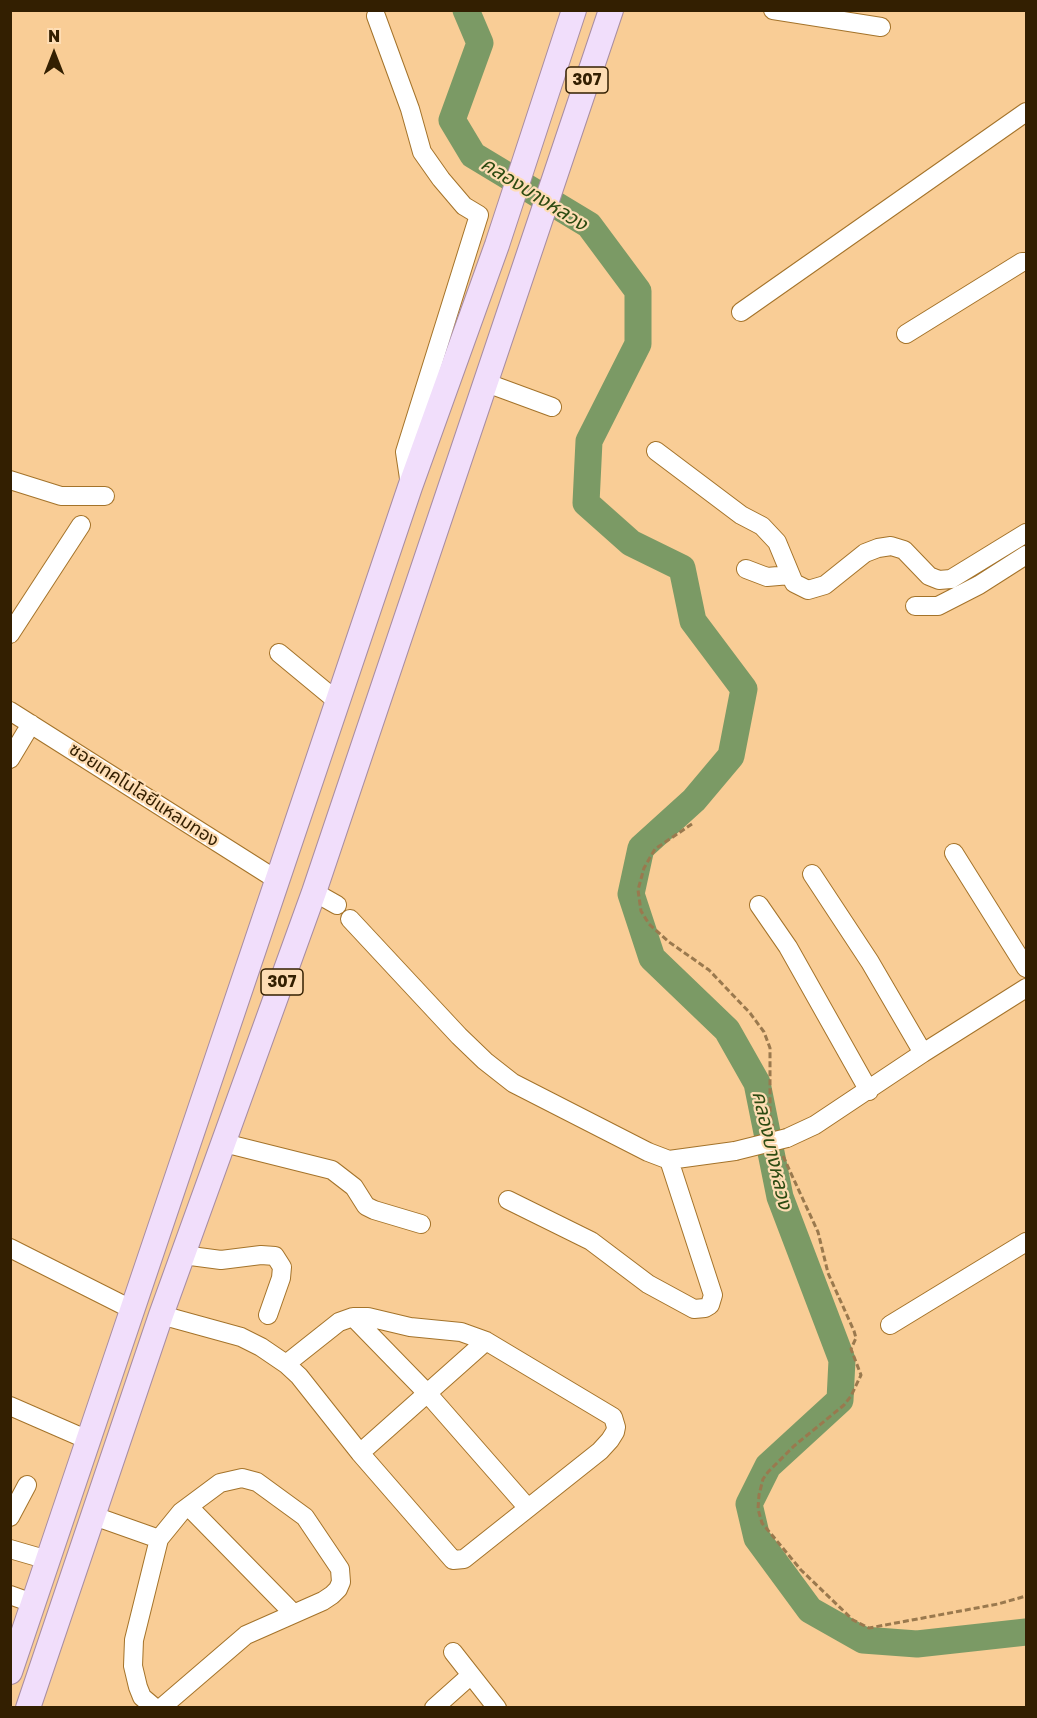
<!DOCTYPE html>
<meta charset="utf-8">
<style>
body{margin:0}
#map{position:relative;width:1037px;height:1718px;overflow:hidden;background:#f9cd96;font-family:"Golos Text",sans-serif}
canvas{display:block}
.frame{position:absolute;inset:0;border:12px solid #331f01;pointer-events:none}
.north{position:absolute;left:24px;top:24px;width:60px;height:60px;-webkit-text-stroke:4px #feddb4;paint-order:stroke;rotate:0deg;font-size:16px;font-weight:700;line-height:24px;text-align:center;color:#331f01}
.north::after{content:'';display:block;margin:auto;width:21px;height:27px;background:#331f01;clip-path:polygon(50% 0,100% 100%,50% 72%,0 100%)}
</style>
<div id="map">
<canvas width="1037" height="1718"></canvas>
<div class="frame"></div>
<div class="north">N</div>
</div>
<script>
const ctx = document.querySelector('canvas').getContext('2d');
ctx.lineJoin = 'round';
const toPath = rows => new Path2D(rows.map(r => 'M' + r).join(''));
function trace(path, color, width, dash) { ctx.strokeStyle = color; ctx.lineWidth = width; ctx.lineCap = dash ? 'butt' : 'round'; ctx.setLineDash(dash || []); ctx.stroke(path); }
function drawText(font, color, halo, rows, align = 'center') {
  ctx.font = font + ' "Golos Text","Noto Sans Thai",sans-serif'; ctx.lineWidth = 4.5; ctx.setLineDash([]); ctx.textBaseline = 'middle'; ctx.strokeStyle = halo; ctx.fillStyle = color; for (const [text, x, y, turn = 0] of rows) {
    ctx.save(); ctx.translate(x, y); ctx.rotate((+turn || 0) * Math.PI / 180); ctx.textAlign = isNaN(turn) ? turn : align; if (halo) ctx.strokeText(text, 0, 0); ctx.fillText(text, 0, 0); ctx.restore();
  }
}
const river = toPath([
 [466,10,480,43,452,120,473,155,589,225,638,291,638,344,589,441,586,503,631,543,682,568,693,621,744,689,731,756,694,800,641,848,631,894,652,958,727,1030,757,1083,780,1197,842,1360,840,1400,768,1466,749,1504,757,1538,810,1610,863,1640,917,1644,1026,1632]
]);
const path = toPath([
 [692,824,655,849,644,868,638,890,641,911,649,924,669,942,709,970,750,1013,764,1032,770,1048,770,1115,773,1127],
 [783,1156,818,1232,828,1273,854,1331,856,1338,851,1349,861,1375,851,1396,844,1405,794,1446,768,1472,763,1479,759,1495,758,1509,762,1523,801,1570,853,1620,869,1628,998,1604,1026,1596]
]);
const minor = toPath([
 [773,10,881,27],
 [376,16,410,109,422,152,441,179,464,206,479,215,405,452,410,485],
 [741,312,1026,112],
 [906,334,1022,262,1026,262],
 [484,382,552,407],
 [656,451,741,515,762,526,777,542,794,583,808,590,825,585,865,553,878,548,891,546,904,550,929,576,939,580,951,579,1026,533],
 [10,480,61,496,105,496],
 [746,569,767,577,790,575],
 [915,606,938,606,979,585,1026,555],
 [10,634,81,525],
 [279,653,337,701],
 [10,711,277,880],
 [10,759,31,724],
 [954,853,1026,968],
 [812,874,870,962,923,1053],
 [314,892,337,905],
 [759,905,788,947,869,1091],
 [350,919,459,1036,485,1061,513,1083,648,1152,669,1160,735,1151],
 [787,1138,815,1125,923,1053,1026,988],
 [224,1143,332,1170,354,1187,366,1206,374,1210,421,1224],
 [508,1200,591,1241,648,1284,694,1309,705,1308,710,1305,713,1295,669,1160],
 [10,1248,133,1310],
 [183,1255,221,1260,261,1255,275,1256,282,1267,281,1278,268,1315],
 [161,1315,241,1337,261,1347,286,1364,299,1376,360,1453,453,1560,464,1559,600,1451,610,1440,615,1432,616,1427,613,1417,486,1341,461,1332,410,1327,368,1317,353,1317],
 [890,1325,1026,1242],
 [286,1364,339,1322,353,1317,428,1394,527,1507],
 [10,1406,88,1440],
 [360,1453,486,1341],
 [189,1507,293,1613],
 [94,1516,159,1539,181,1512,220,1483,242,1478,257,1482,305,1517,340,1569,341,1582,338,1589,332,1595,323,1601,246,1635,161,1708],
 [10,1517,27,1485],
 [10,1549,48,1560],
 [10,1595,35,1604],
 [453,1652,497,1708],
 [155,1708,142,1697,138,1687,133,1666,134,1640,159,1539],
 [434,1708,471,1675]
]);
const major = toPath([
 [10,1672,410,487,497,245,574,10],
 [28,1708,161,1315,314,892,611,10]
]);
const minorBridge = toPath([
 [735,1151,787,1138]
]);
const shields = [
 [587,80,42],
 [282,982,42]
];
const shieldNames = [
 ["307",587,80],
 ["307",282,982]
];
const streetNames = [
 ["ซอยเทคโนโลยีแหลมทอง",144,795,33]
];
const waterNames = [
 ["คลองบางหลวง",534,194,32],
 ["คลองบางหลวง",772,1150,77]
];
trace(river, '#7b9a65', 27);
trace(minor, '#a4732a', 20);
trace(major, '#a88da2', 26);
trace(path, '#9a794e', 3, [6, 3]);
trace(minor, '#fff', 18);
trace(major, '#f1defb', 24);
trace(minorBridge, '#a4732a', 20, []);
trace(minorBridge, '#fff', 18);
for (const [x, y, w] of shields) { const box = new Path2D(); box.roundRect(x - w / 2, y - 13, w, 26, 4.5); ctx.fillStyle = '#feddb4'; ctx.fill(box); trace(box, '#331f01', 1.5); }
drawText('bold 16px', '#331f01', null, shieldNames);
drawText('18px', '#331f01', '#feddb4', streetNames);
drawText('italic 20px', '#2d4b12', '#feddb4', waterNames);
</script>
